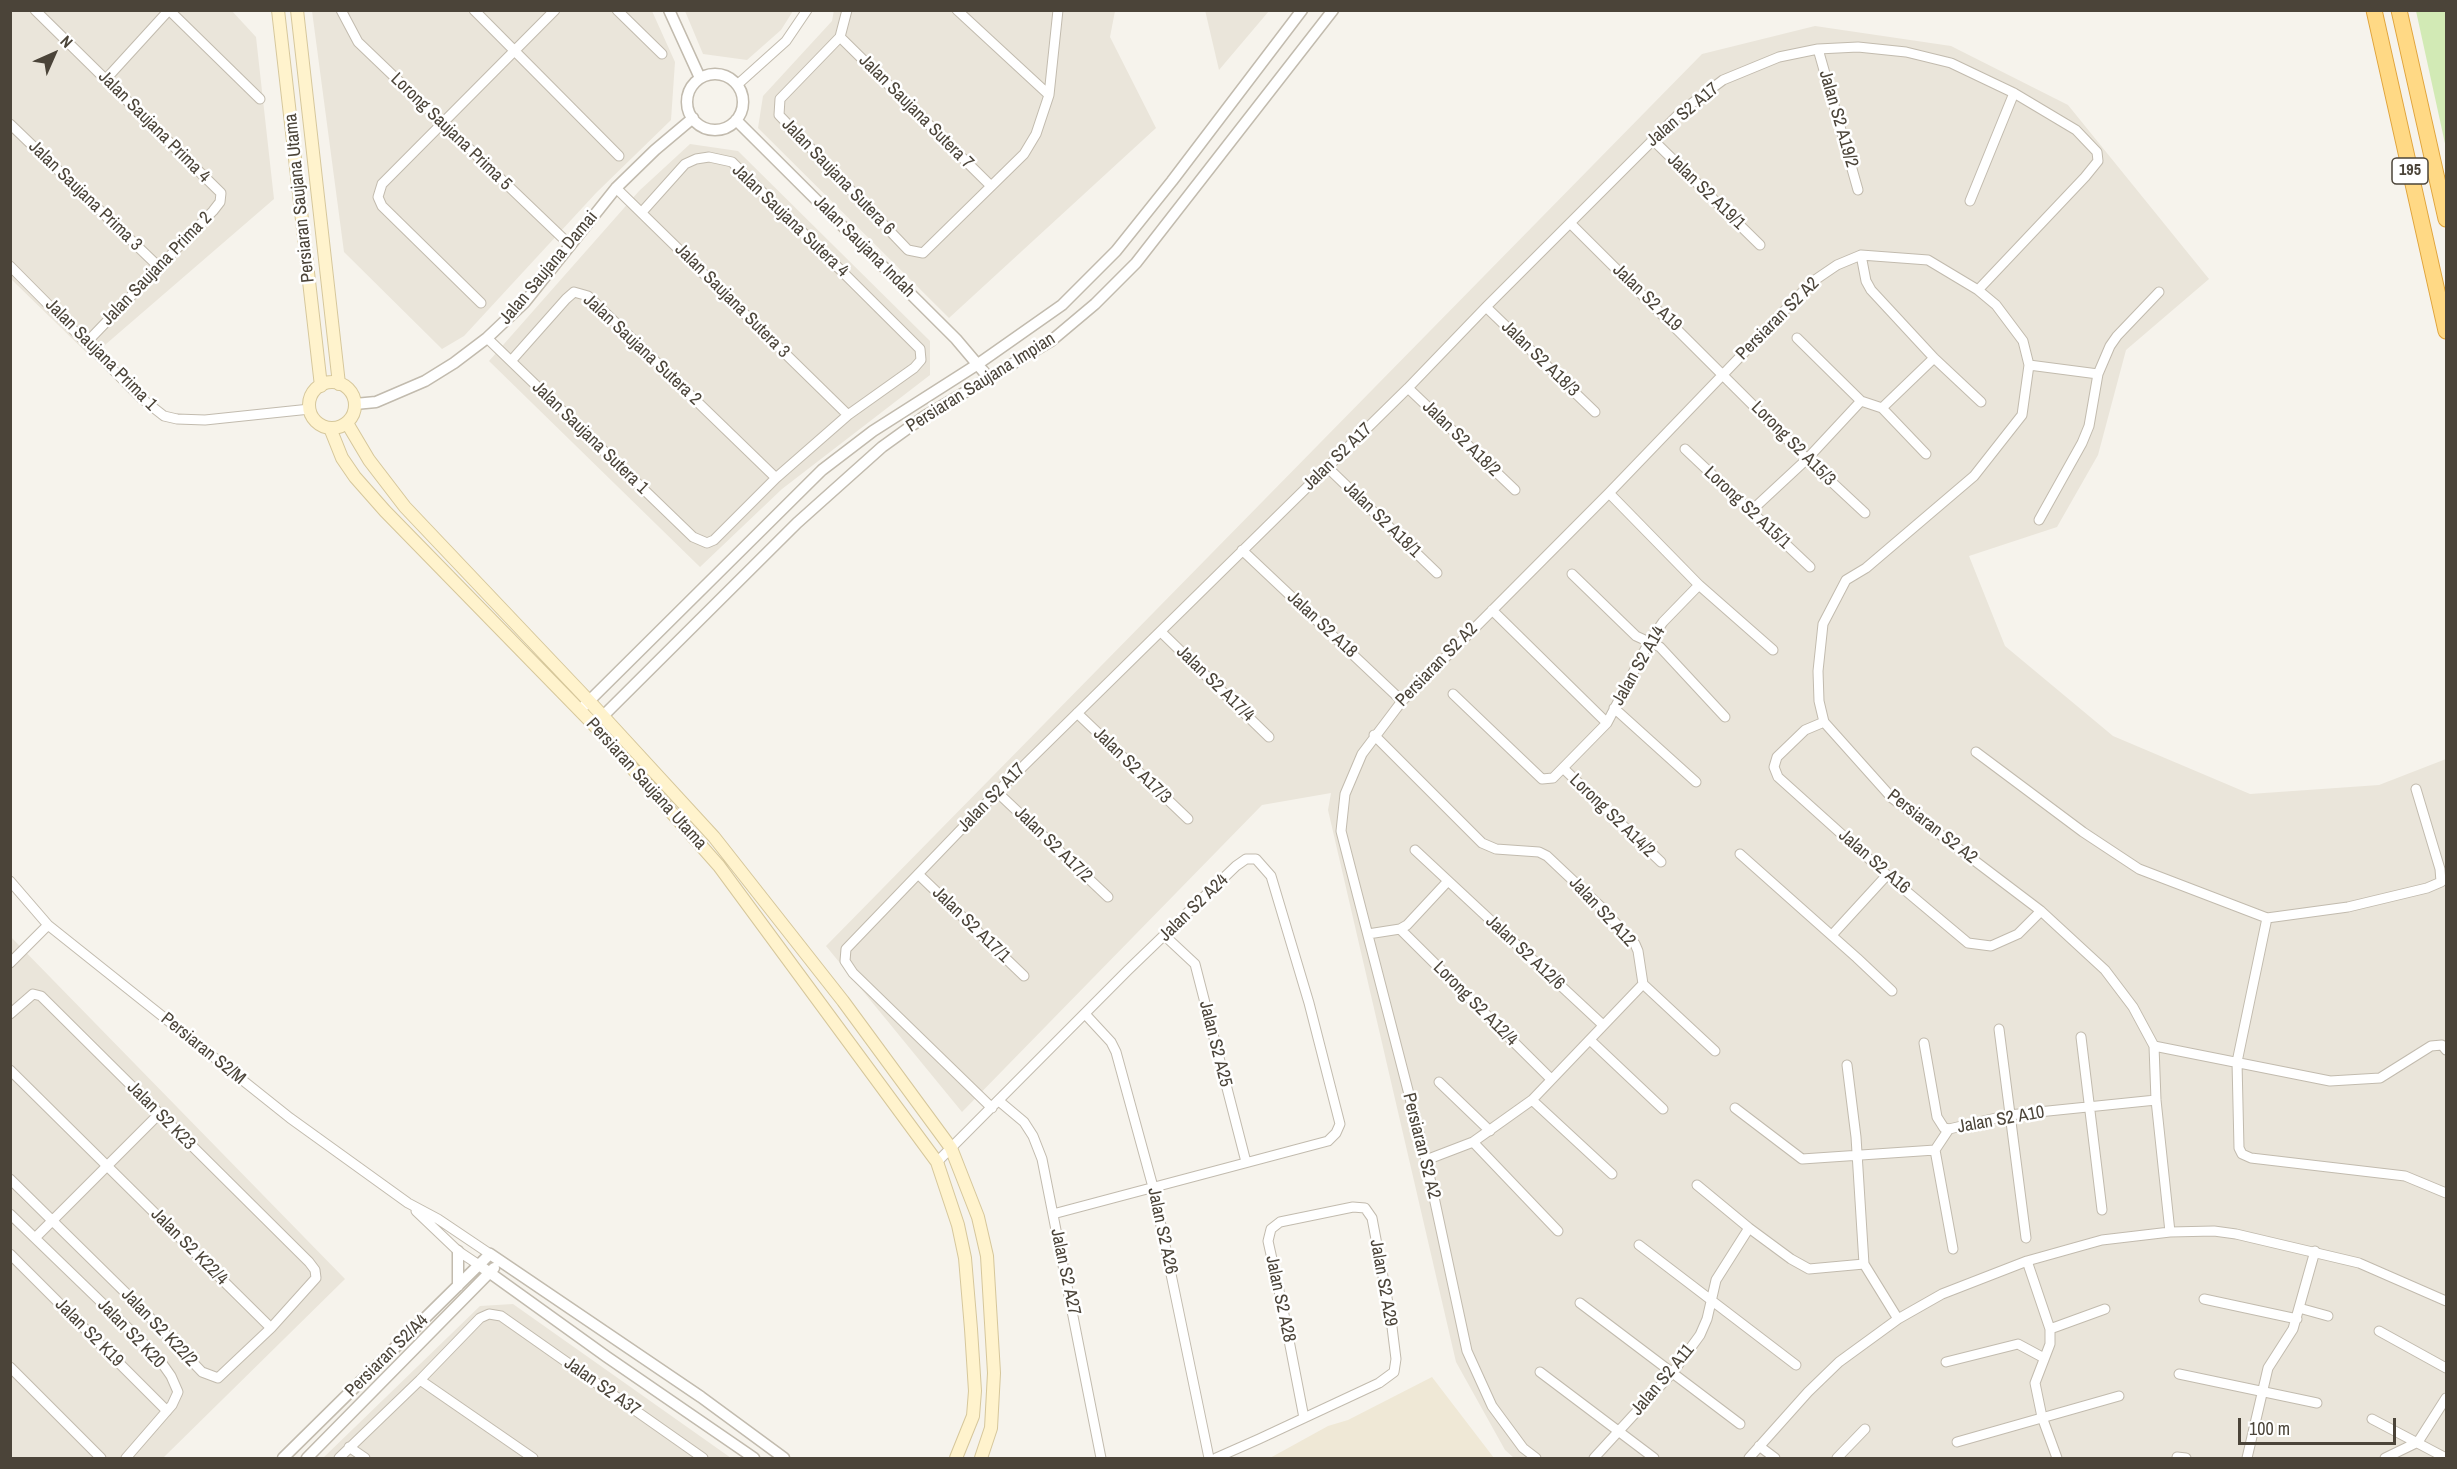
<!DOCTYPE html>
<style>
body{margin:0}
#map{position:relative;width:2457px;height:1469px;overflow:hidden;background:#f6f3ec;font-family:"Archivo Narrow",sans-serif}
canvas{display:block}
.frame{position:absolute;inset:0;border:12px solid #4b4439;pointer-events:none}
.north{position:absolute;left:24px;top:24px;width:60px;height:60px;-webkit-text-stroke:4px #fff;paint-order:stroke;rotate:45deg;font-size:16px;font-weight:700;line-height:24px;text-align:center;color:#4b4439}
.north::after{content:'';display:block;margin:auto;width:21px;height:27px;background:#4b4439;clip-path:polygon(50% 0,100% 100%,50% 72%,0 100%)}
.scale{position:absolute;left:2238px;top:1418px;width:158px;height:27px;box-sizing:border-box;border:3px solid #4b4439;border-top:0;padding-left:8px;font-size:18px;line-height:21px;white-space:nowrap;color:#4b4439;-webkit-text-stroke:4px #fff;paint-order:stroke}
</style>
<div id="map">
<canvas width="2457" height="1469"></canvas>
<div class="frame"></div>
<div class="north">N</div>
<div class="scale">100 m</div>
</div>
<script>
const ctx = document.querySelector('canvas').getContext('2d');
ctx.lineJoin = 'round';
function fillPath(path, color) { ctx.fillStyle = color; ctx.fill(path, 'evenodd'); }
const toPath = rows => new Path2D(rows.map(r => 'M' + r).join(''));
function trace(path, color, width, dash) { ctx.strokeStyle = color; ctx.lineWidth = width; ctx.lineCap = dash ? 'butt' : 'round'; ctx.setLineDash(dash || []); ctx.stroke(path); }
function drawText(font, color, halo, rows, align = 'center') {
  ctx.font = font + ' "Archivo Narrow",sans-serif'; ctx.lineWidth = 5; ctx.setLineDash([]); ctx.textBaseline = 'middle'; ctx.strokeStyle = halo; ctx.fillStyle = color; for (const [text, x, y, turn = 0] of rows) {
    ctx.save(); ctx.translate(x, y); ctx.rotate((+turn || 0) * Math.PI / 180); ctx.textAlign = isNaN(turn) ? turn : align; if (halo) ctx.strokeText(text, 0, 0); ctx.fillText(text, 0, 0); ctx.restore();
  }
}
const residential = toPath([
 [834,10,1115,11,1110,37,1156,128,949,318,758,128,763,96,832,21],
 [1205,10,1269,10,1269,11,1219,70],
 [10,11,232,11,256,37,274,199,91,357,11,279],
 [312,11,652,11,675,62,671,120,596,193,464,336,442,349,344,252],
 [685,11,793,11,781,30,747,60,703,54],
 [1815,26,1951,46,2068,105,2209,279,2126,350,2098,455,2057,527,1969,556,2005,646,2113,736,2250,794,2379,785,2446,759,2446,1458,1514,1458,1505,1450,1456,1362,1328,810,1331,793,1262,805,962,1112,826,946,1702,54],
 [690,144,738,151,930,341,930,375,782,489,700,567,489,361,639,191],
 [10,936,345,1279,163,1458,11,1458],
 [513,1304,731,1458,323,1458,480,1306]
]);
const education = toPath([
 [1432,1377,1494,1458,1270,1458,1328,1426,1348,1420]
]);
const green = toPath([
 [2416,11,2446,11,2446,148]
]);
const minor = toPath([
 [35,10,221,193,220,202,213,211,87,342],
 [169,10,260,99],
 [341,10,358,42,571,246],
 [474,10,619,156],
 [617,10,662,54],
 [847,10,840,37,780,99,779,115,908,250,923,253,1024,154,1036,134,1049,95,1058,10],
 [957,10,1049,95],
 [840,37,991,186],
 [1818,49,1858,190],
 [106,79,169,10],
 [737,85,786,41,807,10],
 [10,124,159,267],
 [1652,139,1760,245],
 [616,188,848,415],
 [1970,201,2014,93],
 [1570,223,1807,459,1865,513],
 [1861,255,1866,281,1871,290,1934,358,1981,402],
 [10,266,141,398,164,416,177,419,205,420,310,409],
 [481,303,382,206,378,197,382,184,555,10],
 [1486,307,1595,412],
 [487,338,693,537,707,543,714,540,776,478,848,415,914,368,921,360,920,349,732,162,709,157,696,159,685,164,642,212],
 [1797,338,1861,401,1882,408,1926,454],
 [511,361,566,299,574,292,588,296,776,478],
 [2029,365,2098,374],
 [1408,388,1515,490],
 [1882,408,1934,358],
 [1685,449,1810,567],
 [1327,467,1437,573],
 [1609,493,1699,585,1773,650],
 [1751,511,1807,459,1861,401],
 [2039,520,2082,443,2089,426,2098,374,2110,346,2117,336,2159,292],
 [1242,550,1402,701],
 [1572,574,1636,636,1660,647,1725,717],
 [1492,610,1607,723],
 [1161,632,1269,737],
 [1453,694,1542,779,1553,778,1607,723,1649,642,1663,622,1699,585],
 [1614,708,1696,782],
 [1077,713,1188,819],
 [1824,722,1805,730,1777,757,1774,767,1778,777,1887,875,1968,943,1991,946,2018,934,2041,911],
 [1374,735,1482,843,1496,849,1539,852,1547,856,1600,906,1635,944,1638,951,1643,984,1532,1100,1473,1142,1426,1160],
 [1976,752,2083,832,2139,869,2267,918,2348,907,2427,888,2441,882,2440,869,2416,789],
 [1564,769,1661,862],
 [997,792,1108,897],
 [1415,850,1603,1025],
 [1740,854,1857,958,1892,991],
 [918,874,1024,976],
 [10,881,48,925,290,1118,408,1203,438,1219,490,1254],
 [2267,918,2237,1062,2239,1148,2242,1154,2251,1158,2405,1176,2446,1193],
 [1400,929,1551,1079],
 [1368,934,1400,929,1407,925,1448,881],
 [1832,935,1887,875],
 [1165,936,1195,964,1246,1162],
 [10,963,48,925],
 [1643,984,1715,1051],
 [10,1014,33,994,41,996,309,1262,315,1270,316,1278,271,1328,218,1378,202,1372,137,1304,10,1179],
 [1086,1015,1111,1042,1116,1052,1153,1187,1209,1458],
 [1999,1029,2026,1238],
 [2081,1037,2102,1210],
 [1590,1040,1663,1109],
 [1924,1043,1937,1117,1944,1128,1949,1129],
 [2154,1046,2330,1081,2380,1078,2431,1046,2442,1045,2446,1050],
 [1847,1065,1856,1137,1864,1264,1898,1319],
 [10,1070,271,1328],
 [1439,1082,1490,1131],
 [1532,1100,1612,1174],
 [999,1101,1024,1122,1033,1136,1042,1159,1101,1458],
 [992,1108,853,973,845,961,846,949,997,792,1408,388,1486,307,1683,110,1723,80,1779,57,1818,49,1858,47,1906,52,1951,63,2014,93,2076,130,2097,152,2098,161,2085,177,1978,290],
 [1735,1108,1802,1159,1935,1150],
 [1473,1142,1558,1231],
 [1935,1150,1949,1129,2009,1115,2156,1100],
 [1935,1150,1953,1249],
 [937,1162,1128,970,1236,866,1246,859,1256,859,1271,876,1309,1003,1340,1124,1336,1133,1328,1141,1053,1214],
 [1697,1185,1749,1228,1791,1259,1809,1269,1864,1264],
 [416,1211,458,1251,479,1265],
 [10,1214,128,1328,159,1359,171,1376,178,1392,172,1405,126,1458],
 [35,1238,159,1114],
 [1639,1245,1796,1365],
 [10,1254,167,1411],
 [2027,1261,2050,1329,2050,1344,2035,1383,2042,1417,2057,1458],
 [2204,1299,2297,1319],
 [1580,1303,1740,1424],
 [2299,1308,2328,1316],
 [2050,1329,2105,1309],
 [2379,1331,2446,1368],
 [1946,1362,2018,1344,2044,1358],
 [10,1367,101,1458],
 [1540,1372,1654,1458],
 [2179,1374,2317,1403],
 [420,1380,533,1458],
 [2372,1419,2446,1458],
 [1957,1442,2119,1396],
 [1759,1446,1775,1458],
 [349,1447,365,1458],
 [2177,1457,2186,1458],
 [339,1458,420,1380,480,1318,489,1314,501,1316,703,1458],
 [1216,1458,1259,1439,1379,1383,1394,1372,1396,1359,1391,1319,1372,1218,1365,1208,1353,1207,1280,1222,1271,1229,1268,1241,1282,1304,1304,1418],
 [1536,1458,1523,1448,1492,1406,1467,1351,1426,1160,1341,831,1345,794,1362,754,1402,701,1609,493,1812,282,1837,265,1861,255,1928,260,1978,290,1996,305,2023,341,2029,365,2022,415,1974,476,1866,568,1846,580,1823,624,1818,671,1819,701,1824,722,1892,798,2041,911,2105,970,2133,1007,2154,1046,2156,1100,2170,1232],
 [1594,1458,1673,1372,1700,1335,1707,1319,1716,1280,1749,1228],
 [1749,1458,1808,1392,1839,1362,1898,1319,1942,1294,2027,1261,2102,1240,2170,1232,2214,1231,2236,1234,2359,1263,2446,1301],
 [1837,1458,1865,1429],
 [2247,1458,2268,1368,2293,1329,2315,1251],
 [2385,1458,2418,1442,2446,1398]
]);
const tertiary = toPath([
 [669,10,700,78],
 '687 102a28 28 0 1 1 56 0a28 28 0 1 1-56 0Z',
 [736,120,956,339,989,378],
 [355,404,376,402,425,381,454,363,487,338,525,302,616,188,655,150,693,118],
 [584,706,822,470,873,431,978,364,1062,305,1116,251,1172,181,1302,10],
 [594,725,797,523,882,447,925,416,1051,341,1095,304,1136,263,1333,10],
 [458,1251,458,1286],
 [479,1265,607,1357,754,1458],
 [283,1458,490,1254,701,1397,784,1458],
 [307,1458,494,1268]
]);
const secondary = toPath([
 [278,10,321,386],
 [297,10,339,384],
 '309 405a23 23 0 1 1 46 0a23 23 0 1 1-46 0Z',
 [347,423,369,460,405,507,589,701,714,837,843,1001,951,1148,978,1217,987,1256,994,1373,991,1428,981,1458],
 [330,428,342,458,355,477,385,511,594,725,719,866,937,1162,958,1225,965,1258,971,1329,975,1391,973,1416,956,1458]
]);
const trunk = toPath([
 [2374,10,2446,331],
 [2399,10,2446,219]
]);
const shields = [
 [2410,171,36]
];
const shieldNames = [
 ["195",2410,171]
];
const streetNames = [
 ["Jalan Saujana Sutera 7",916,112,45],
 ["Jalan S2 A17",1683,115,-40],
 ["Jalan S2 A19/2",1838,119,74],
 ["Jalan Saujana Prima 4",154,127,45],
 ["Lorong Saujana Prima 5",451,132,44],
 ["Jalan Saujana Sutera 6",838,177,46],
 ["Jalan S2 A19/1",1706,192,44],
 ["Jalan Saujana Prima 3",85,196,44],
 ["Persiaran Saujana Utama",300,198,-96],
 ["Jalan Saujana Sutera 4",790,221,44],
 ["Jalan Saujana Indah",864,247,45],
 ["Jalan Saujana Damai",549,268,-50],
 ["Jalan Saujana Prima 2",157,269,-46],
 ["Jalan S2 A19",1647,298,44],
 ["Jalan Saujana Sutera 3",732,301,45],
 ["Persiaran S2 A2",1778,319,-45],
 ["Jalan Saujana Sutera 2",642,350,43],
 ["Jalan Saujana Prima 1",101,355,45],
 ["Jalan S2 A18/3",1540,359,44],
 ["Persiaran Saujana Impian",981,383,-32],
 ["Jalan Saujana Sutera 1",590,438,44],
 ["Jalan S2 A18/2",1461,439,44],
 ["Lorong S2 A15/3",1793,444,45],
 ["Jalan S2 A17",1338,457,-44],
 ["Lorong S2 A15/1",1747,508,43],
 ["Jalan S2 A18/1",1382,520,44],
 ["Jalan S2 A18",1322,625,43],
 ["Persiaran S2 A2",1437,665,-46],
 ["Jalan S2 A14",1639,666,-60],
 ["Jalan S2 A17/4",1215,684,44],
 ["Jalan S2 A17/3",1132,766,44],
 ["Persiaran Saujana Utama",646,784,48],
 ["Jalan S2 A17",992,798,-46],
 ["Lorong S2 A14/2",1612,816,44],
 ["Persiaran S2 A2",1932,827,38],
 ["Jalan S2 A17/2",1053,845,44],
 ["Jalan S2 A16",1874,862,41],
 ["Jalan S2 A24",1194,908,-44],
 ["Jalan S2 A12",1602,912,47],
 ["Jalan S2 A17/1",971,925,44],
 ["Jalan S2 A12/6",1525,953,43],
 ["Lorong S2 A12/4",1475,1004,45],
 ["Jalan S2 A25",1215,1044,76],
 ["Persiaran S2/M",203,1049,39],
 ["Jalan S2 K23",161,1116,45],
 ["Jalan S2 A10",2001,1120,-10],
 ["Persiaran S2 A2",1421,1146,76],
 ["Jalan S2 A26",1162,1231,78],
 ["Jalan S2 K22/4",189,1247,45],
 ["Jalan S2 A27",1065,1272,78],
 ["Jalan S2 A29",1383,1283,80],
 ["Jalan S2 A28",1280,1299,78],
 ["Jalan S2 K22/2",159,1328,46],
 ["Jalan S2 K19",89,1333,45],
 ["Jalan S2 K20",131,1334,46],
 ["Persiaran S2/A4",387,1356,-45],
 ["Jalan S2 A11",1663,1380,-50],
 ["Jalan S2 A37",602,1387,35]
];
fillPath(residential, '#eae5da');
fillPath(education, '#efe8d6');
fillPath(green, '#d2eab5');
trace(minor, '#c2bbae', 11);
trace(tertiary, '#c2bbae', 13);
trace(secondary, '#d6c79b', 14);
trace(trunk, '#e0a43c', 17);
trace(minor, '#fff', 9);
trace(tertiary, '#fff', 10);
trace(secondary, '#fff3cd', 12);
trace(trunk, '#ffd985', 15);
for (const [x, y, w] of shields) { const box = new Path2D(); box.roundRect(x - w / 2, y - 13, w, 26, 4.5); ctx.fillStyle = '#fff'; ctx.fill(box); trace(box, '#4b4439', 1.5); }
drawText('bold 16px', '#4b4439', null, shieldNames);
drawText('18px', '#4b4439', '#fff', streetNames);
</script>
